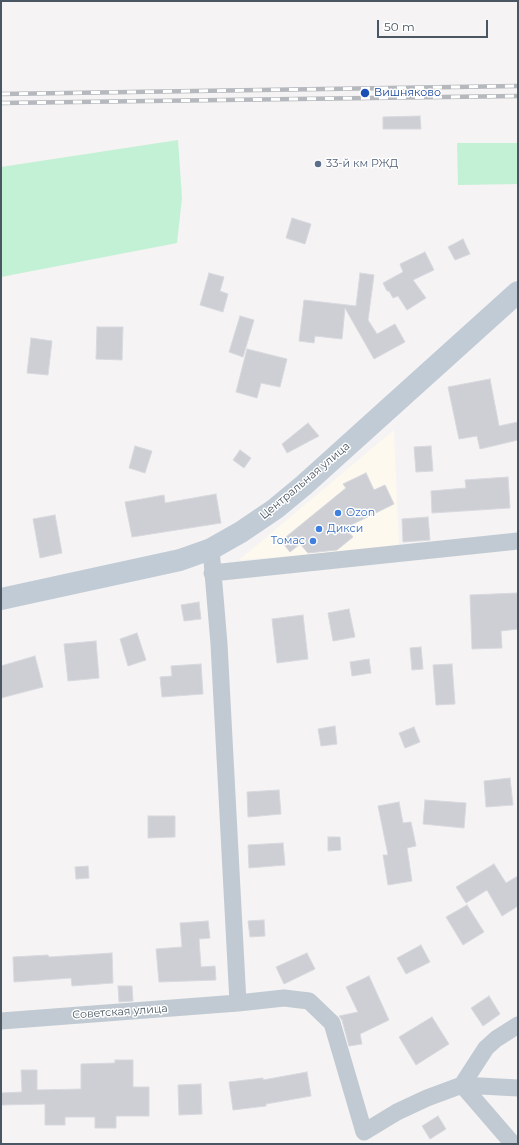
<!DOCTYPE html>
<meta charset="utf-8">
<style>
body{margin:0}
#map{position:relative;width:519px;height:1145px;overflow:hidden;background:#f5f3f3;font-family:Montserrat,sans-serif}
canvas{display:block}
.frame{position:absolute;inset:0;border:2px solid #4a5661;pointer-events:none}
.scale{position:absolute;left:377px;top:20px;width:111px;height:18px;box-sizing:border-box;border:2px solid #4a5661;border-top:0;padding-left:5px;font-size:12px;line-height:14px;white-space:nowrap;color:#4a5661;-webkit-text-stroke:3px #fff;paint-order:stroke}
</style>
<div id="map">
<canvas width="519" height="1145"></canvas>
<div class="frame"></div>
<div class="scale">50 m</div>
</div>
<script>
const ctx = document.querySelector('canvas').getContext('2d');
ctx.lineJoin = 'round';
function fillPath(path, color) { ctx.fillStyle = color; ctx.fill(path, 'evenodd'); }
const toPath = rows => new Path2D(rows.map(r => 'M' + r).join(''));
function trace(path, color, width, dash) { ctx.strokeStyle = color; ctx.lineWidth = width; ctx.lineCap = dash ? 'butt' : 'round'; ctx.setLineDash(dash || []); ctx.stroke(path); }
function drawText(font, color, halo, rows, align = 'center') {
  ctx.font = font + ' Montserrat,sans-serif'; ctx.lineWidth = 3; ctx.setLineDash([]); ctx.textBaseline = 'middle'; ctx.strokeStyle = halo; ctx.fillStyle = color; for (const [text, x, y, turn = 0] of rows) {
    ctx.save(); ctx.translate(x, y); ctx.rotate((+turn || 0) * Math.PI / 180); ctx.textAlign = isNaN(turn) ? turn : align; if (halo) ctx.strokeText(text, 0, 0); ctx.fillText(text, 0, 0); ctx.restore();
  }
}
const commercial = toPath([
 [394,430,399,548,239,560]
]);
const green = toPath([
 [178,140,182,198,177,243,1,277,1,167],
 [457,143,518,143,518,184,458,185]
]);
const building = toPath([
 [420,116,421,129,383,129,383,117,420,116],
 [292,218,311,224,305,244,286,238,292,218],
 [463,239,470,254,455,260,448,247,463,239],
 [425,252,434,270,413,280,426,298,407,310,398,296,393,298,389,291,387,291,383,283,403,272,400,264,425,252],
 [209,273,224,277,220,291,228,294,223,312,200,305,209,273],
 [360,273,374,275,368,320,377,334,395,324,405,342,374,359,345,308,342,339,315,336,314,343,299,341,304,300,356,306,360,273],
 [240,316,254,320,243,357,229,352,240,316],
 [97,327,123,327,122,360,96,359,97,327],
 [31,338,52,341,48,375,27,373,31,338],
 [247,349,287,359,280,387,261,383,257,398,236,392,247,349],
 [490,379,499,426,518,422,518,440,480,449,477,436,459,439,448,387,490,379],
 [308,423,319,436,287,453,282,444,308,423],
 [135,446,152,451,145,473,129,468,135,446],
 [431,446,433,471,416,472,414,447,431,446],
 [240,450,251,458,244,468,233,460,240,450],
 [366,473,374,490,385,485,394,504,345,528,353,537,337,550,308,553,300,544,290,552,281,541,346,488,343,484,366,473],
 [508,477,510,508,432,513,431,491,466,488,465,480,508,477],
 [216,494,221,523,132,537,125,502,164,495,165,503,216,494],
 [55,515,62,553,40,558,33,519,55,515],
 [428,517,430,540,403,542,402,519,428,517],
 [518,593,518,629,501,631,502,648,472,649,470,595,518,593],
 [199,602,201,619,184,621,181,605,199,602],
 [349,609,355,637,333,641,328,613,349,609],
 [303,615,308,659,277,663,272,619,303,615],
 [137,633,146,660,128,666,120,639,137,633],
 [96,641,99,678,68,681,64,644,96,641],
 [421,647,423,669,412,670,410,648,421,647],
 [35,656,43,687,1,698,1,666,35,656],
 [369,659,371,673,352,676,350,662,369,659],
 [201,664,203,694,162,697,160,677,172,676,171,666,201,664],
 [452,664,455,704,436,705,433,665,452,664],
 [335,726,337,744,321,746,318,729,335,726],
 [414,727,420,742,405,748,399,733,414,727],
 [510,778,513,805,486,807,484,781,510,778],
 [279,790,281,814,248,817,247,792,279,790],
 [425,800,466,803,464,828,423,824,425,800],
 [399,802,403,823,411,822,416,846,407,848,412,881,388,885,383,855,388,855,378,806,399,802],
 [148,816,175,816,175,837,148,838,148,816],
 [328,837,340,837,341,850,328,851,328,837],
 [283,843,285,865,249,868,248,845,283,843],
 [494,864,506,883,518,876,518,906,502,916,487,890,466,903,456,887,494,864],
 [88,866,89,878,76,879,75,867,88,866],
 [467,905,484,932,463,945,446,917,467,905],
 [264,920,265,936,250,937,248,921,264,920],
 [208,921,210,938,199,939,201,967,215,966,216,980,159,982,156,949,182,947,180,923,208,921],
 [421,945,430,962,406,974,397,958,421,945],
 [112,953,113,983,72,986,71,978,14,982,13,957,48,955,49,957,112,953],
 [307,953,315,969,284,984,276,967,307,953],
 [369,976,389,1020,360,1034,362,1044,349,1046,342,1020,339,1016,358,1012,346,987,369,976],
 [118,986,132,986,133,1001,119,1002,118,986],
 [489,996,500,1014,483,1026,471,1008,489,996],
 [432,1017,449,1044,416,1065,399,1037,432,1017],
 [115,1060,133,1060,133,1087,149,1087,149,1116,116,1116,116,1128,95,1128,95,1117,65,1117,65,1125,45,1125,45,1104,1,1105,1,1093,22,1092,21,1070,37,1070,37,1090,81,1089,81,1064,115,1063,115,1060],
 [307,1072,311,1096,266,1104,266,1106,233,1110,229,1082,263,1078,263,1080,307,1072],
 [201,1084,202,1114,179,1115,178,1085,201,1084],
 [438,1116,446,1129,430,1139,422,1126,438,1116]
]);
const street = toPath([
 [211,549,219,644,238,1003],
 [212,573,518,541],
 [1,1021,238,1003,284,998,309,1001,332,1023,364,1132,397,1112,427,1098,462,1085,486,1048,496,1039,518,1025],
 [462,1085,513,1144],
 [462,1085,518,1088]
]);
const secondary = toPath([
 [1,599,180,560,211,549,241,532,275,509,304,485,518,292]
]);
const rail = toPath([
 [1,94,518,86],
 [1,103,518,96]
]);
const markers = [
 [365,93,5,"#1a4fb4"],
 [318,164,4,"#5c6f8a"],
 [338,513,4,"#3f7fe0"],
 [319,529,4,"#3f7fe0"],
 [313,541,4,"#3f7fe0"]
];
const transitNames = [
 ["Вишняково",374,93]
];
const serviceNames = [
 ["33-й км РЖД",326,164]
];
const streetNames = [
 ["Центральная улица",305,481,-40],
 ["Советская улица",120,1012,-4]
];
const shopNames = [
 ["Ozon",346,513],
 ["Дикси",327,529],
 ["Томас",305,541,"right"]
];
fillPath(commercial, '#fdf9ef');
fillPath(green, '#c3f1d5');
fillPath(building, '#cdcfd5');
trace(building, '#d7d9de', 1);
trace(street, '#c1cad2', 17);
trace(secondary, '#c1cbd6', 22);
trace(rail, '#b5b8bd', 4.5);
trace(rail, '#fff', 3, [9]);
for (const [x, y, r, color] of markers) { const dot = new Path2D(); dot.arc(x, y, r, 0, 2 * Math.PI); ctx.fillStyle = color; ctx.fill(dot); trace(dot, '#fff', 1.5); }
drawText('11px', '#164399', '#fff', transitNames, 'left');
drawText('11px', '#4e5e75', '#fff', serviceNames, 'left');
drawText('11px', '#4a5661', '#fff', streetNames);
drawText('11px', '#366cbe', '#fff', shopNames, 'left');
</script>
